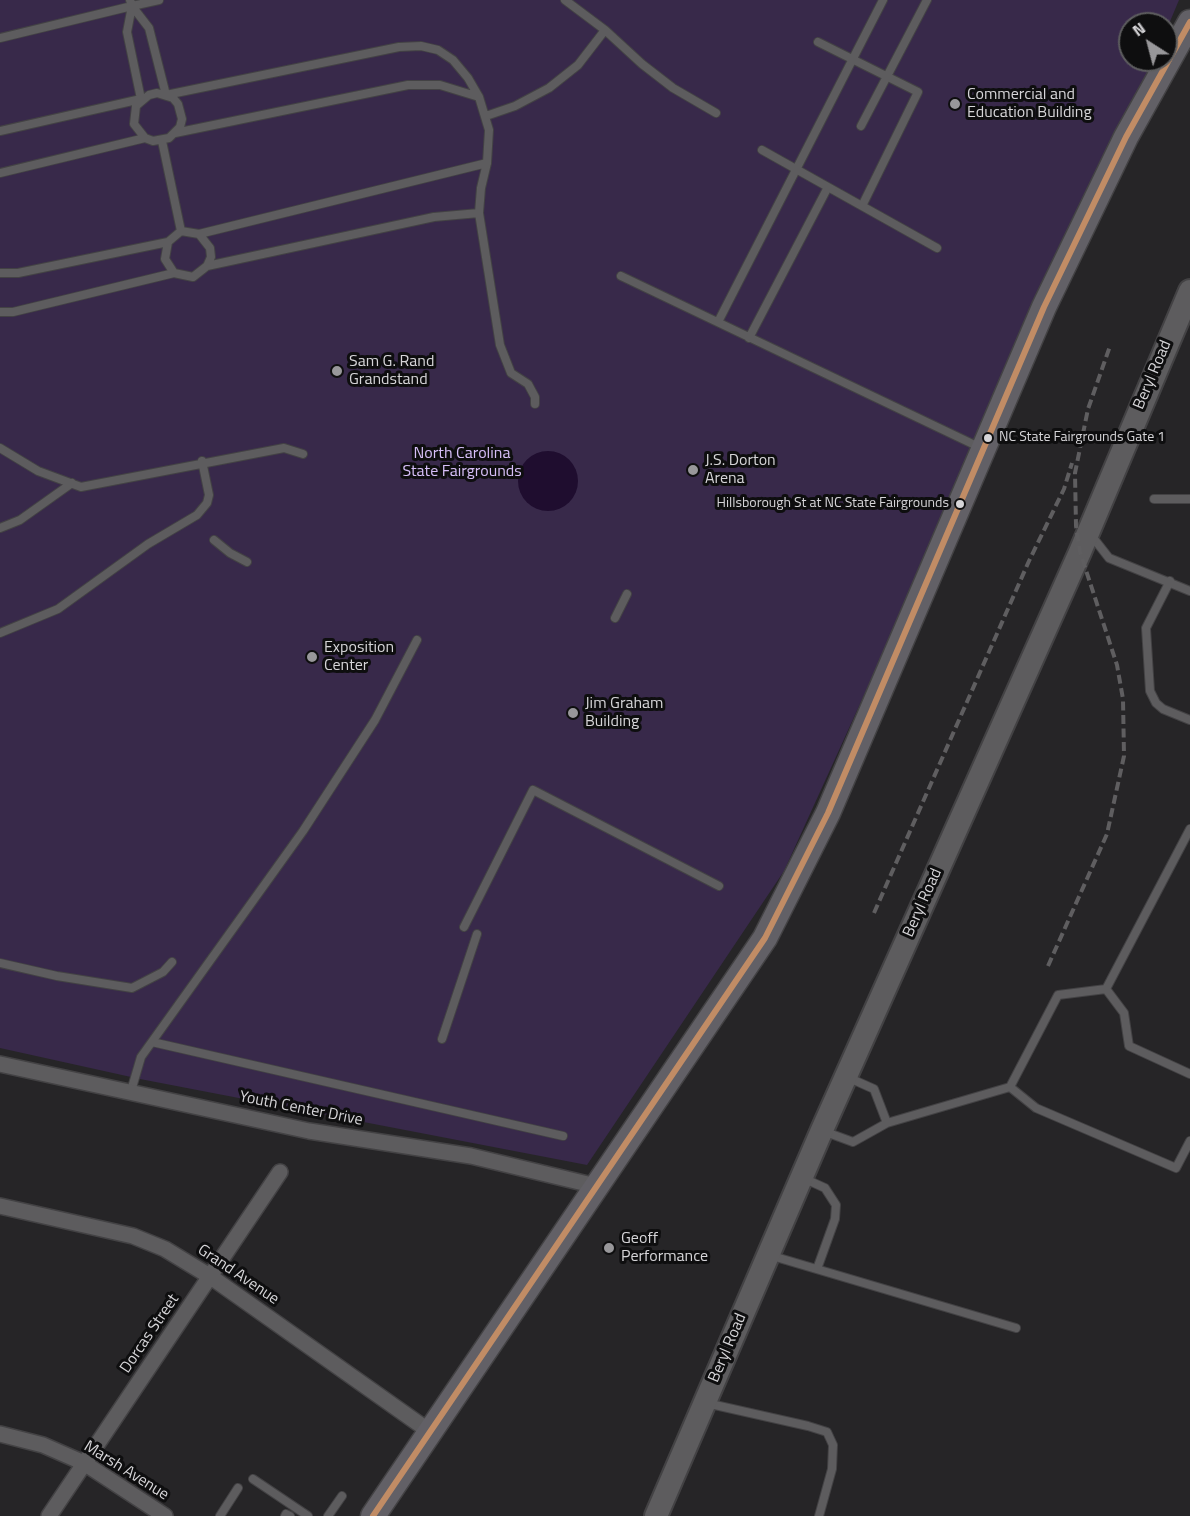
<!DOCTYPE html>
<style>
body{margin:0}
#map{position:relative;width:1190px;height:1516px;overflow:hidden;background:#262527;font-family:"Titillium Web",sans-serif}
canvas{display:block}
.north{position:absolute;left:1118px;top:12px;width:60px;height:60px;box-sizing:border-box;background:#0e0e0f;border:2px solid #5e5e5f;border-radius:50%;rotate:324deg;font-size:16px;font-weight:700;line-height:24px;text-align:center;color:#d6d5d8}
.north::after{content:'';display:block;margin:auto;width:21px;height:27px;background:#98979a;clip-path:polygon(50% 0,100% 100%,50% 72%,0 100%)}
</style>
<div id="map">
<canvas width="1190" height="1516"></canvas>
<div class="north">N</div>
</div>
<script>
const ctx = document.querySelector('canvas').getContext('2d');
ctx.lineJoin = 'round';
function fillPath(path, color) { ctx.fillStyle = color; ctx.fill(path, 'evenodd'); }
const toPath = rows => new Path2D(rows.map(r => 'M' + r).join(''));
function trace(path, color, width, dash) { ctx.strokeStyle = color; ctx.lineWidth = width; ctx.lineCap = dash ? 'butt' : 'round'; ctx.setLineDash(dash || []); ctx.stroke(path); }
function drawText(font, color, halo, rows, align = 'center') {
  ctx.font = font + ' "Titillium Web",sans-serif'; ctx.lineWidth = 6; ctx.setLineDash([]); ctx.textBaseline = 'middle'; ctx.strokeStyle = halo; ctx.fillStyle = color; for (const [text, x, y, turn = 0] of rows) {
    ctx.save(); ctx.translate(x, y); ctx.rotate((+turn || 0) * Math.PI / 180); ctx.textAlign = isNaN(turn) ? turn : align; if (halo) ctx.strokeText(text, 0, 0); ctx.fillText(text, 0, 0); ctx.restore();
  }
}
const green = toPath([
 [0,0,1179,0,1166,31,1166,24,1130,24,1130,60,1153,60,784,871,587,1165,140,1079,0,1048]
]);
const water = toPath([
 '518 481a30 30 0 1 1 60 0a30 30 0 1 1-60 0Z'
]);
const lane = toPath([
 [565,0,605,30,642,64,673,88,716,113],
 [132,6,159,0],
 [0,38,132,6,130,0],
 [818,42,918,92,862,206],
 [486,116,515,106,549,88,578,65,605,30],
 [861,126,927,0],
 [0,131,141,99,127,32,132,6,149,28,166,95,399,47,421,46,438,50,453,60,468,78,479,97,489,130,487,163,481,188,479,213,434,217,207,266],
 [175,133,408,85,440,85,479,97],
 [162,141,181,231],
 [0,173,145,138,153,141,169,138,180,127,182,119,178,104,173,98,157,93,149,95,136,106,134,124,145,138],
 [828,187,937,248],
 [479,213,500,345,511,373,528,384,535,397,535,404],
 [199,234,487,163],
 [0,273,18,273,168,242],
 [621,276,979,447],
 [0,312,13,312,174,273,193,277,207,266,211,257,210,248,199,234,181,231,168,242,165,259,174,273],
 [718,322,883,0],
 [749,338,828,187,762,150],
 [0,448,38,471,81,487,284,448,303,454],
 [1154,499,1190,499],
 [0,528,20,520,72,483],
 [1091,535,1109,558,1190,591],
 [214,540,230,553,247,562],
 [1170,581,1146,628,1150,691,1156,703,1163,709,1190,720],
 [615,618,627,594],
 [0,633,58,609,148,544,197,515,207,503,209,495,202,461],
 [464,927,533,790,719,886],
 [0,963,57,976,132,988,163,972,172,962],
 [1106,989,1124,1013,1129,1046,1190,1074],
 [442,1039,477,934],
 [152,1042,563,1136],
 [847,1077,874,1089,887,1123],
 [1010,1087,1036,1108,1176,1168,1190,1141],
 [131,1091,141,1057,303,831,375,720,417,640],
 [823,1131,853,1142,887,1123,1010,1087,1058,995,1106,989,1190,829],
 [803,1178,825,1188,836,1205,835,1219,817,1269],
 [769,1255,1016,1328],
 [706,1403,808,1426,827,1432,833,1445,832,1469,819,1516],
 [253,1479,308,1516],
 [220,1516,238,1488],
 [285,1516,286,1514,290,1516],
 [328,1516,342,1496]
]);
const street = toPath([
 [0,1064,309,1131,471,1156,596,1186],
 [0,1206,133,1236,165,1249,211,1277,429,1431],
 [0,1434,43,1445,84,1463,165,1516],
 [49,1516,280,1172]
]);
const secondary = toPath([
 [656,1516,822,1130,1080,552,1190,291]
]);
const primary = toPath([
 [373,1516,765,938,828,813,1044,307,1126,137,1190,22]
]);
const rail = toPath([
 [874,913,1029,561,1064,489,1072,463],
 [1048,966,1107,834,1124,756,1123,699,1117,665,1080,552,1076,526,1075,473,1088,409,1110,346]
]);
const bus1 = toPath([
 [373,1516,765,938,828,813,1044,307,1126,137,1190,22]
]);
const markers = [
 [955,104,6,"#98979a"],
 [337,371,6,"#98979a"],
 [988,438,5,"#d6d5d8"],
 [693,470,6,"#98979a"],
 [960,504,5,"#d6d5d8"],
 [312,657,6,"#98979a"],
 [573,713,6,"#98979a"],
 [609,1248,6,"#98979a"]
];
const busNames = [
 ["NC State Fairgrounds Gate 1",999,438],
 ["Hillsborough St at NC State Fairgrounds",949,504,"right"]
];
const poiNames = [
 ["Commercial and",967,95],
 ["Education Building",967,113],
 ["Sam G. Rand",349,362],
 ["Grandstand",349,380],
 ["J.S. Dorton",705,461],
 ["Arena",705,479],
 ["Exposition",324,648],
 ["Center",324,666],
 ["Jim Graham",585,704],
 ["Building",585,722],
 ["Geoff",621,1239],
 ["Performance",621,1257]
];
const streetNames = [
 ["Beryl Road",1153,375,-67],
 ["Beryl Road",923,903,-66],
 ["Youth Center Drive",301,1109,11],
 ["Grand Avenue",238,1275,34],
 ["Dorcas Street",150,1334,-56],
 ["Beryl Road",728,1348,-67],
 ["Marsh Avenue",126,1471,32]
];
const parkNames = [
 ["North Carolina",462,454],
 ["State Fairgrounds",462,472]
];
fillPath(green, '#38294a');
fillPath(water, '#1f0d2f');
trace(lane, '#434244', 10);
trace(street, '#434244', 18);
trace(secondary, '#434244', 26);
trace(primary, '#434244', 27);
trace(lane, '#5d5c5e', 8);
trace(street, '#5d5c5e', 15);
trace(secondary, '#5d5c5e', 22);
trace(primary, '#626066', 24);
trace(rail, '#5f5e60', 4, [9, 4.5]);
trace(bus1, '#c18c65', 6);
for (const [x, y, r, color] of markers) { const dot = new Path2D(); dot.arc(x, y, r, 0, 2 * Math.PI); ctx.fillStyle = color; ctx.fill(dot); trace(dot, '#0e0e0f', 2); }
drawText('14px', '#d6d5d8', '#0e0e0f', busNames, 'left');
drawText('16px', '#d6d5d8', '#0e0e0f', poiNames, 'left');
drawText('16px', '#d6d5d8', '#0e0e0f', streetNames);
drawText('16px', '#d7bff8', '#0e0e0f', parkNames);
</script>
